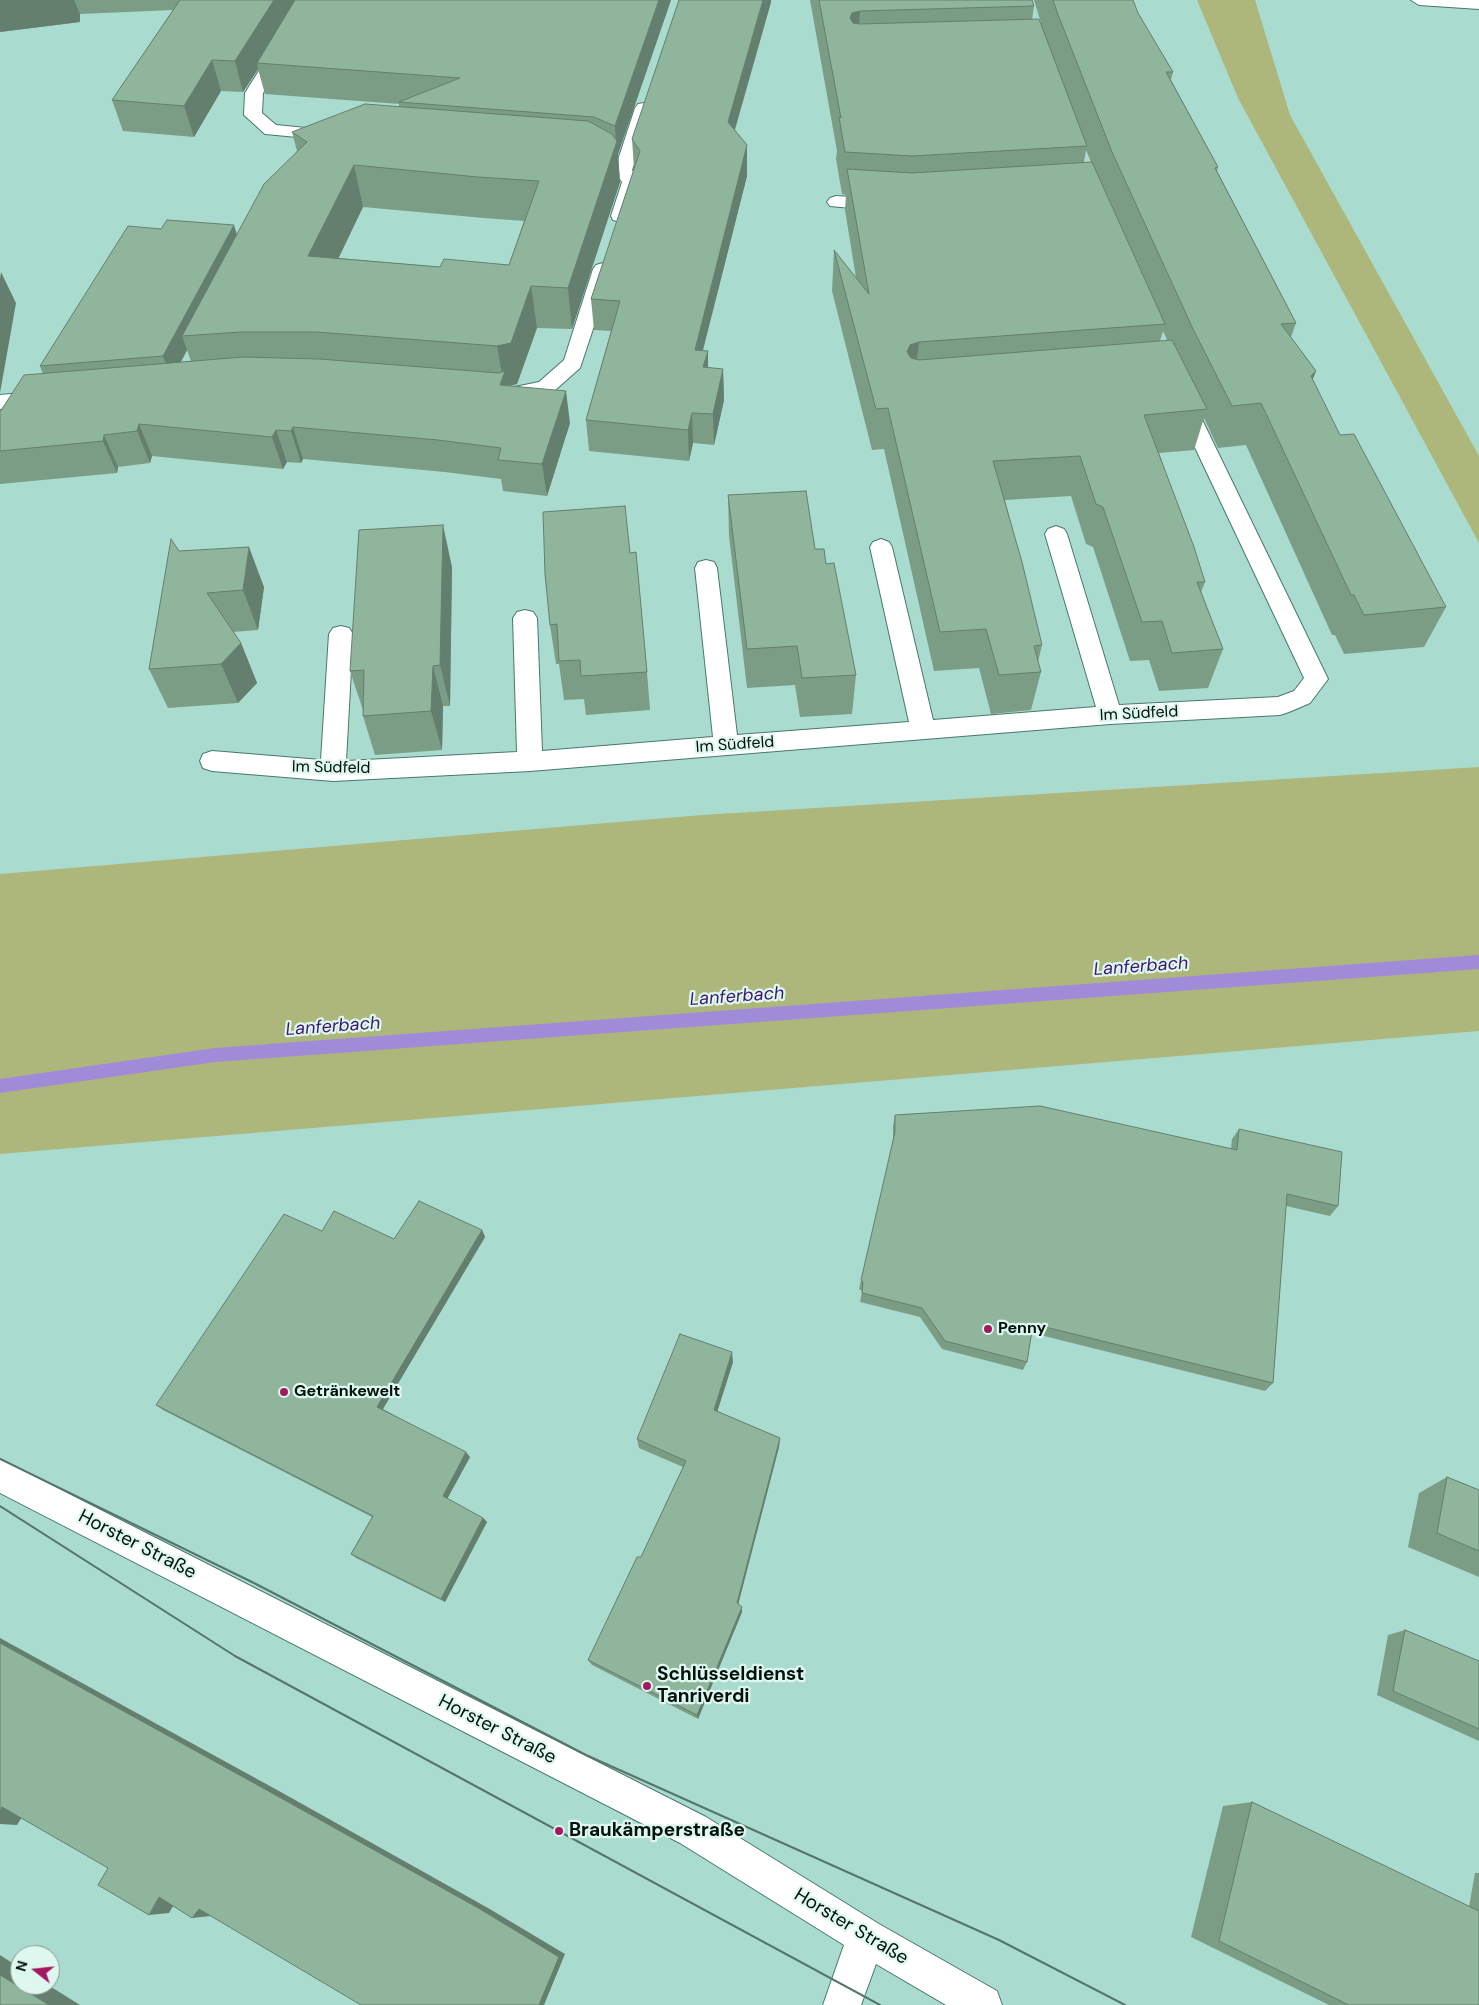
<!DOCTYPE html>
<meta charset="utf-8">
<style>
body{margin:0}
#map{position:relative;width:1479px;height:2005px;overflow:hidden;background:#a9dcce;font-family:"DM Sans",sans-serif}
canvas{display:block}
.north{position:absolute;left:10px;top:1945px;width:50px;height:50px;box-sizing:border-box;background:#def7ef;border:1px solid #869b95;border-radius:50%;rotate:286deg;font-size:14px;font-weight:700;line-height:20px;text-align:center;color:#01120d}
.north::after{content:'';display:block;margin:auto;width:18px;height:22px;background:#a31860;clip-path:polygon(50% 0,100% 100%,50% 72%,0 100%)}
</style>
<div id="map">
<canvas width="1479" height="2005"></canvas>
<div class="north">N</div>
</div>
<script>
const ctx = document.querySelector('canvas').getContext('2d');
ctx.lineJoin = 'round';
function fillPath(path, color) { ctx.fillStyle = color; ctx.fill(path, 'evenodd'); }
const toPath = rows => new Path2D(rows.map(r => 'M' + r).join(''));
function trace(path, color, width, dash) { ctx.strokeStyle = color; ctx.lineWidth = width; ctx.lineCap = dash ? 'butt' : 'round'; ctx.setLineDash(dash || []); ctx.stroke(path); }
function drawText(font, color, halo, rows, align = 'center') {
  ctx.font = font + ' "DM Sans",sans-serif'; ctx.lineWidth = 4.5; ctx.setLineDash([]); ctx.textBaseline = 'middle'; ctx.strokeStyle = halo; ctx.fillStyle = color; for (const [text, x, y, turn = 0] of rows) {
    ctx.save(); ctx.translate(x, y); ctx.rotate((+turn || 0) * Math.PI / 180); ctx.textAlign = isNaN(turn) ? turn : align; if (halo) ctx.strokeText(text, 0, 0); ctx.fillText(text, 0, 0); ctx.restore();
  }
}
const green = toPath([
 [1197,0,1255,0,1290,115,1479,456,1479,543,1238,98],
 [1479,767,1479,1031,0,1154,0,874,702,815]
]);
const stream = toPath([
 [1479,955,1479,969,215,1062,0,1093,0,1079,215,1048,1479,955]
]);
const street = toPath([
 [303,0,319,0,263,93,262,113,276,125,336,131,339,135,336,139,330,140,265,134,244,115,245,93,303,0],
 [1411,0,1479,0,1479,9,1419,5,1411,0],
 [644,103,650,104,653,108,632,170,640,182,629,216,627,220,620,222,613,220,611,216,622,182,616,174,592,160,579,158,576,154,579,150,585,149,596,150,618,160,635,108,638,104,644,103],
 [836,196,883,199,890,201,892,205,890,209,883,211,830,206,827,202,830,198,836,196],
 [603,263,610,265,613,269,580,368,553,392,502,403,495,401,492,396,495,391,539,382,564,360,593,269,596,265,603,263],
 [43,391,50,393,53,398,50,403,0,409,0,395,43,391],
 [1183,394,1190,396,1193,401,1328,679,1310,703,1289,712,1280,715,1110,724,530,771,333,781,212,771,203,768,200,761,203,754,212,751,321,760,329,634,333,628,341,626,349,628,353,634,346,761,517,752,513,618,517,612,525,610,533,612,537,618,542,751,713,737,695,568,698,562,706,560,714,562,717,568,737,735,909,722,870,547,873,542,881,539,889,542,892,547,933,720,1096,707,1045,534,1048,529,1056,526,1064,529,1067,534,1119,705,1278,697,1294,691,1304,678,1173,401,1176,396,1183,394]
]);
const secondary = toPath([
 [0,1459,706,1817,879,1924,997,1991,1002,2005,946,2005,876,1964,861,2005,823,2005,844,1945,680,1843,0,1493,0,1459]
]);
const tram = toPath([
 [0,1459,254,1583,586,1755,999,1940,1125,2005],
 [0,1506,235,1656,880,2005]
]);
const wall = toPath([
 [0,0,671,0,618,154,620,182,572,329,537,328,517,384,510,386,570,423,547,496,503,491,501,479,445,472,303,459,301,463,287,462,283,469,152,456,150,463,118,467,117,473,0,484,0,451,43,374,40,366,237,234,297,151,292,132,399,106,399,104,265,94,258,69,243,92,221,91,194,137,123,131,112,100,173,10,80,14,80,22,0,32],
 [363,207,484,218,524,221,509,265,440,267,338,258],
 [187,350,191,361,181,362],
 [810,0,1032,0,1034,6,1032,20,1041,23,1034,0,1053,0,1138,13,1173,72,1171,80,1218,167,1217,171,1296,323,1291,337,1316,371,1312,380,1340,435,1446,607,1424,647,1344,654,1335,635,1332,635,1246,445,1218,448,1204,418,1194,450,1159,453,1205,582,1201,592,1223,649,1208,688,1159,691,1149,660,1130,661,1093,547,1086,544,1071,496,1005,500,1042,645,1038,662,1041,672,1031,710,991,714,979,668,934,671,884,449,872,450,832,291,834,250,856,278,845,210,846,195,842,194,836,159,837,151],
 [1086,150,1091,162,1084,162],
 [1163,331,1167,340,1160,341],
 [771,2,735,130,747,145,747,176,703,350,708,368,723,369,724,400,714,445,693,443,689,461,589,451,586,420,611,331,594,330,591,299,634,169,632,139],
 [728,495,815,549,826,564,856,675,852,714,800,717,795,685,747,688,729,536],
 [179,551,264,587,258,630,233,632,241,643,257,683,238,703,168,708,149,669],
 [630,553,647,672,650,710,586,715,584,699,564,700,559,664,556,664,550,625],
 [452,567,450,706,443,706,442,750,375,755,363,716,363,710,350,671],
 [895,1115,1231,1149,1232,1139,1239,1129,1338,1206,1330,1216,1286,1206,1273,1383,1265,1391,1032,1333,1027,1362,1023,1370,942,1349,920,1317,860,1302,862,1291,859,1289,893,1142,893,1126],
 [482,1230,485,1237,383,1409,470,1457,447,1499,483,1518,487,1522,445,1602,356,1558,351,1554,372,1517,163,1410,156,1405,322,1231,394,1239],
 [733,1362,717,1411,780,1438,779,1447,738,1604,742,1612,698,1719,592,1665,588,1660,641,1557,683,1467,639,1448,637,1439],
 [1447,1477,1479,1490,1479,1577,1408,1547,1419,1493],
 [1405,1630,1479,1661,1479,1741,1377,1695,1388,1635],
 [1252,1802,1469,1907,1475,1873,1479,1873,1479,2005,1329,2005,1191,1937,1223,1806]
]);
const shadedWall = toPath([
 [0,0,74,0,80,14,80,22,0,32],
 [274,0,301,0,257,63,258,69,243,92,235,61],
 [659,0,671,0,618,154,620,182,572,329,568,288,616,144,615,126],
 [763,0,771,0,771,2,728,153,728,122],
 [860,11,857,52,850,18,852,13],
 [212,60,221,91,194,137,184,106],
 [747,145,747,176,695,381,695,350],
 [354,165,363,207,320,297,308,256],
 [234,225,241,248,182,336,187,350,172,379,163,356],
 [1,272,16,303,0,393,0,279],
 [531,286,537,328,517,384,508,386,500,385,503,379,497,346],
 [919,342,914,383,907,352,910,345],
 [708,351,708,382,703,367],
 [723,369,724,400,714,445,713,414],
 [1316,371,1300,412,1311,376],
 [566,391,570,423,547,496,542,464],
 [692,413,693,443,689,461,688,430],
 [139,424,152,456,150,463,137,431],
 [293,427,303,459,301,463,291,431],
 [276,430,287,462,283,469,272,437],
 [104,435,118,467,117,473,103,441],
 [443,525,452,567,450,706,440,665],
 [249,547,264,587,258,630,243,590],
 [241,643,257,683,238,703,221,664],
 [433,666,443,706,442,750,431,711],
 [482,1230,485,1237,381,1412,377,1407],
 [732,1352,733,1362,715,1419,714,1410],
 [780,1438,779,1447,737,1609,737,1603],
 [466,1452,470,1457,446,1501,443,1496],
 [483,1518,487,1522,445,1602,441,1599],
 [742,1607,742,1612,698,1719,697,1715],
 [0,1638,279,1791,488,1908,565,1954,544,2005,539,2005,0,1643],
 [2,1807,27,1809,17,1825,0,1824,0,1811],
 [179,1896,169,1913,149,1915,159,1897],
 [199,1909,211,1916,192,1918],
 [0,1955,20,1968,20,1985,48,1985,80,2005,49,2005,0,1975]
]);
const building = toPath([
 [180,0,274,0,235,61,212,60,184,106,112,100,180,0],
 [295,0,659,0,615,126,594,117,399,102,460,78,257,63,295,0],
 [679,0,763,0,728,122,747,145,695,350,708,351,703,367,723,369,713,414,692,413,688,430,586,420,620,301,591,299,640,151,632,139,679,0],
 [819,0,1032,0,1034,6,860,11,852,13,850,18,853,23,860,24,1039,19,1087,146,912,156,845,152,839,117,841,118,819,0],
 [1053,0,1133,0,1138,13,1173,72,1166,72,1218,167,1215,168,1296,323,1281,324,1316,371,1311,376,1340,435,1354,434,1446,607,1364,615,1354,595,1351,595,1261,403,1232,406,1193,329,1112,152,1057,12,1053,0],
 [365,104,588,121,612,134,617,141,568,288,531,286,511,343,497,346,317,332,241,332,182,336,264,184,307,142,292,132,365,104],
 [354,165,478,177,539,181,509,265,444,259,440,267,308,256,354,165],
 [1092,162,1165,324,919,342,910,345,907,352,911,358,919,360,1172,340,1207,409,1144,415,1194,547,1205,582,1197,582,1223,649,1172,653,1162,621,1142,622,1103,507,1096,504,1080,456,993,461,1022,562,1042,645,1034,646,1041,672,999,675,986,629,940,632,888,408,876,409,834,250,869,294,847,169,912,173,1092,162],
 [167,220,234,225,163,356,40,366,128,226,161,229,167,220],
 [243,357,319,359,499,373,505,371,500,385,566,391,542,464,498,460,501,448,438,440,293,427,291,431,276,430,272,437,139,424,137,431,104,435,103,441,0,451,0,412,24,375,243,357],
 [806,491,815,549,824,549,826,564,834,563,856,675,802,678,797,646,747,649,728,495,806,491],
 [625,506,630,553,636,552,647,672,581,676,580,660,559,661,557,624,550,625,545,574,543,512,625,506],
 [443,525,440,665,433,666,431,711,363,716,364,670,350,671,359,530,443,525],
 [171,539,179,551,249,547,243,590,207,593,241,643,221,664,149,669,171,539],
 [1040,1106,1237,1150,1239,1129,1342,1152,1338,1206,1287,1194,1273,1383,1033,1324,1027,1362,945,1341,922,1308,862,1293,863,1282,861,1280,895,1132,895,1115,1040,1106],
 [419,1201,482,1230,377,1407,466,1452,443,1496,483,1518,441,1599,351,1554,373,1516,156,1405,284,1214,322,1231,334,1211,394,1239,419,1201],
 [680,1334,732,1352,714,1410,780,1438,737,1603,742,1607,697,1715,588,1660,637,1557,641,1557,686,1461,637,1439,680,1334],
 [1447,1477,1479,1490,1479,1551,1437,1533,1447,1477],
 [1405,1630,1479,1661,1479,1729,1393,1691,1405,1630],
 [0,1643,263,1788,480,1909,559,1957,539,2005,361,2005,199,1909,192,1918,159,1897,149,1915,98,1885,108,1868,2,1807,0,1811,0,1643],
 [1252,1802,1479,1911,1479,2005,1349,2005,1219,1941,1252,1802],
 [0,1975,49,2005,0,2005,0,1975]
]);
const markers = [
 [988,1329,5,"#a31860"],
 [284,1392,5,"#a31860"],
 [647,1686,5,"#a31860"],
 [559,1831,5,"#a31860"]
];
const streetNames = [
 ["Im Südfeld",1139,714,-3],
 ["Im Südfeld",735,745,-4],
 ["Im Südfeld",331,768,1]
];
const poiNames = [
 ["Penny",998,1329],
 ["Getränkewelt",294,1392]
];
const waterNames = [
 ["Lanferbach",1141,967,-4],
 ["Lanferbach",737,997,-4],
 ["Lanferbach",333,1027,-4]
];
const nearStreetnames = [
 ["Horster Straße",137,1545,27],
 ["Horster Straße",497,1730,27],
 ["Horster Straße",851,1927,31]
];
const nearPoinames = [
 ["Schlüsseldienst",657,1675],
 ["Tanriverdi",657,1697],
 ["Braukämperstraße",569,1831]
];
fillPath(green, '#adb67b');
fillPath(stream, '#a08bd9');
trace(street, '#48786c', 2);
trace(secondary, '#48786c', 2);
fillPath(street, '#fff');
fillPath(secondary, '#fff');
trace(tram, '#54756c', 2);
fillPath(wall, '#7b9d86');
fillPath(shadedWall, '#647f6d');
fillPath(building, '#8fb69c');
trace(building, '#647f6d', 1);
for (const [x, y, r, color] of markers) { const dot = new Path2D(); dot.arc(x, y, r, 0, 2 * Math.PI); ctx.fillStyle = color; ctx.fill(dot); trace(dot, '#def7ef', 2); }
drawText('16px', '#01120d', '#def7ef', streetNames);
drawText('bold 16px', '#01120d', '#def7ef', poiNames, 'left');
drawText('italic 18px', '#3c1672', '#def7ef', waterNames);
drawText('19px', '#01120d', '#def7ef', nearStreetnames);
drawText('bold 19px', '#01120d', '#def7ef', nearPoinames, 'left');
</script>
